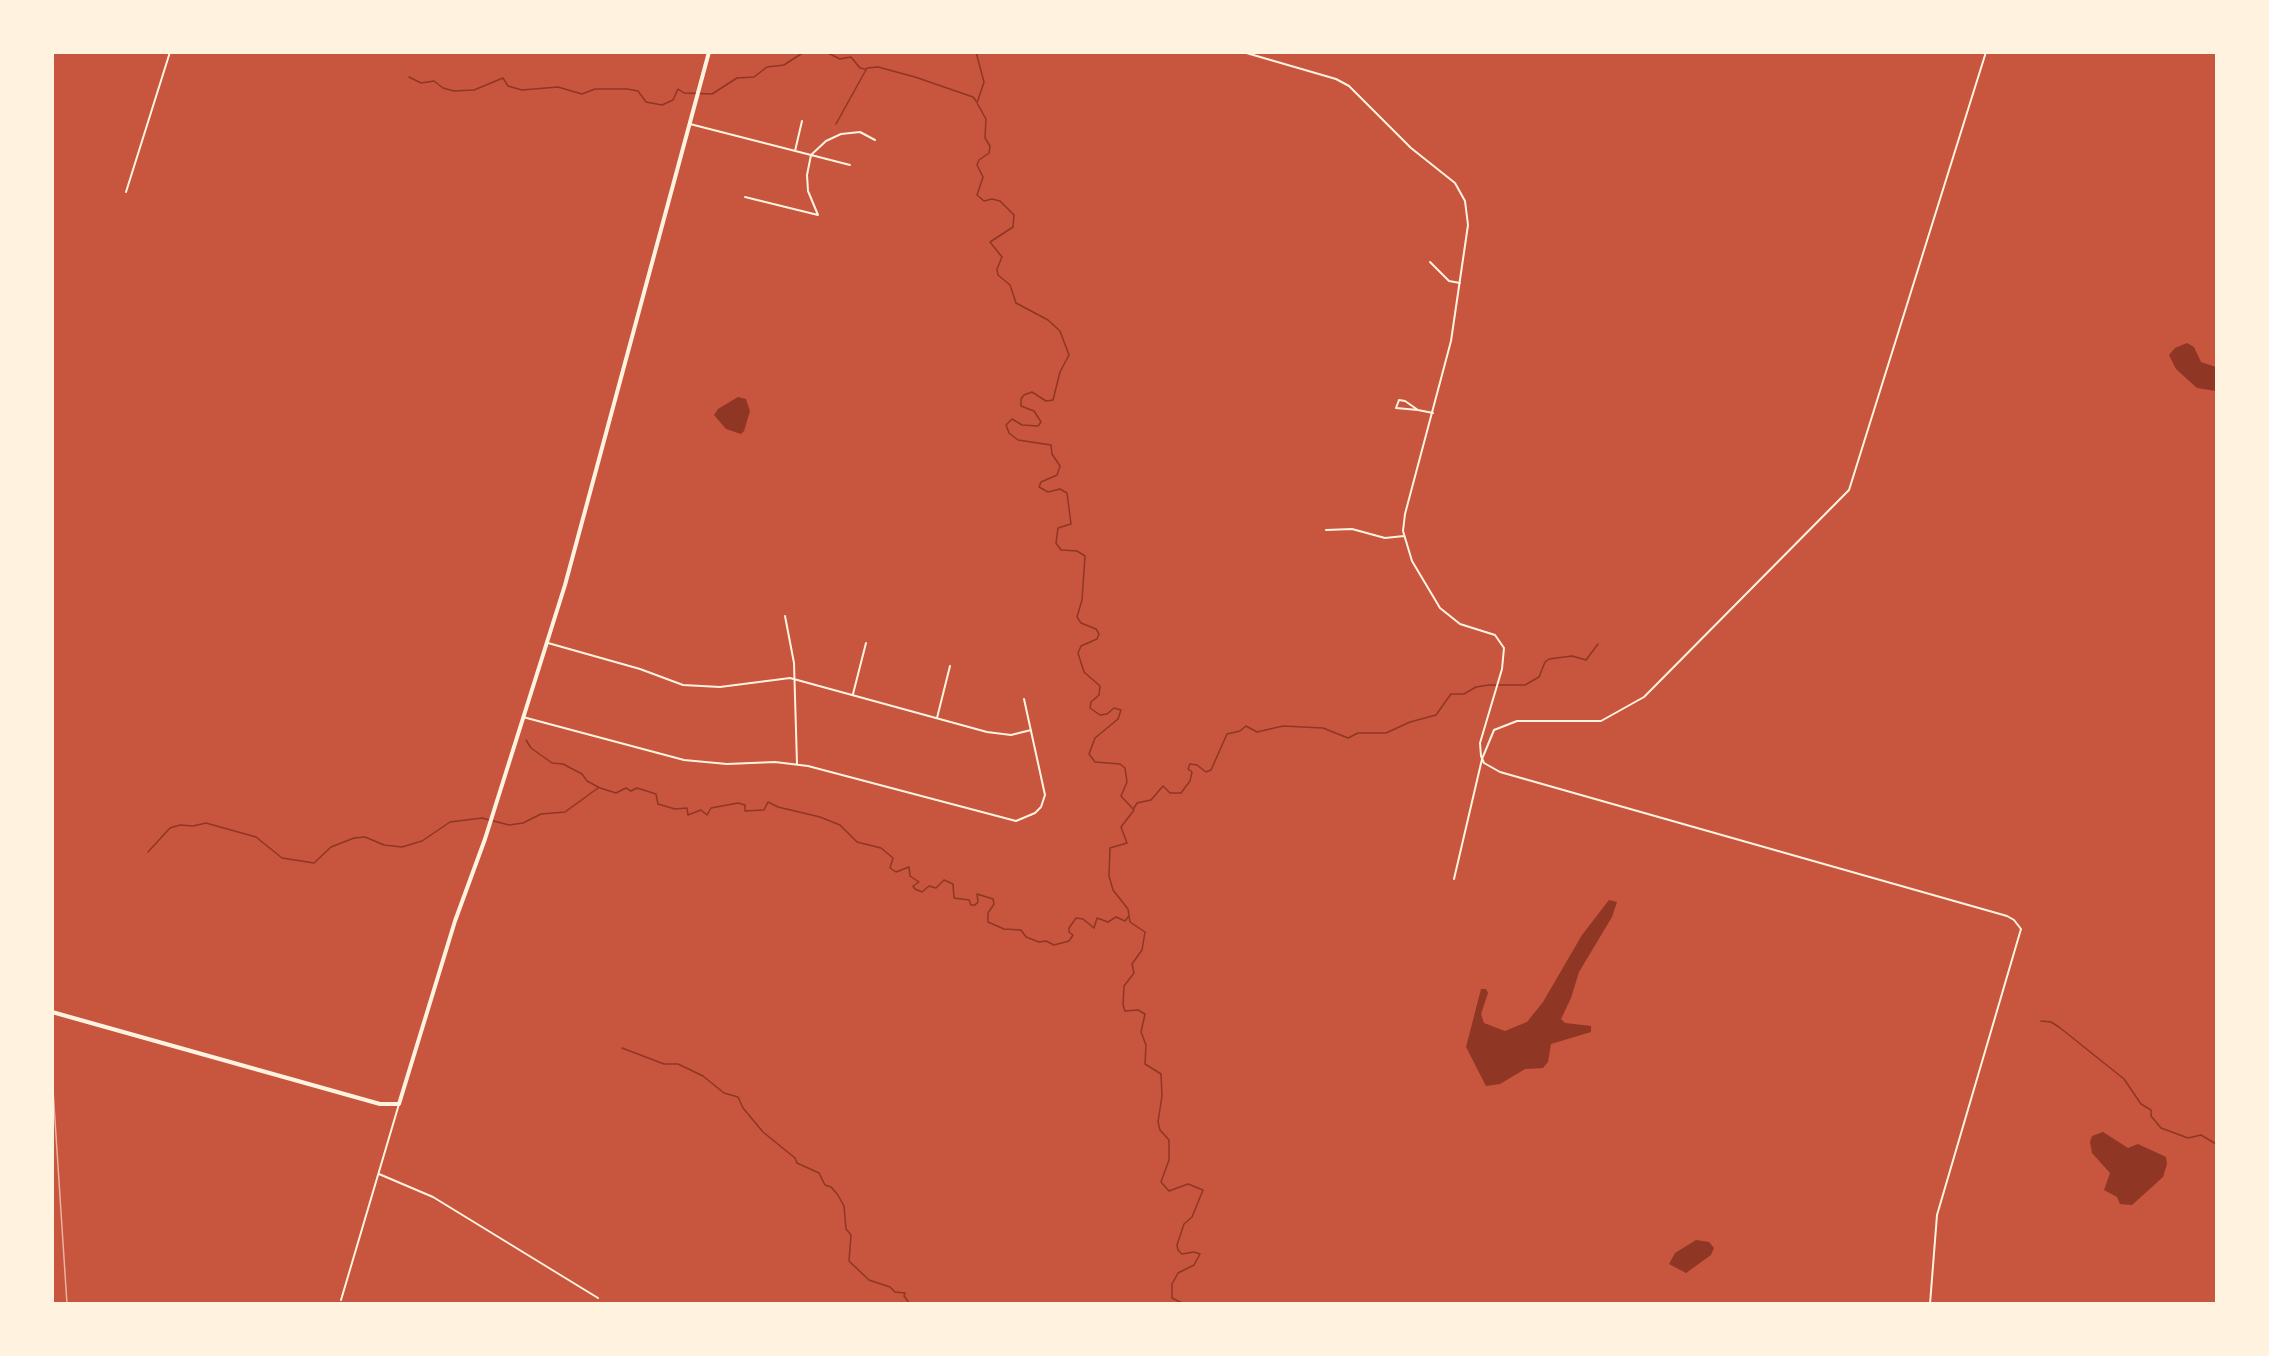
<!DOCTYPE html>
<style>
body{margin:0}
#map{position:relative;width:2269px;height:1356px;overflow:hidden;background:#c8553d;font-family:"PT Sans Narrow",sans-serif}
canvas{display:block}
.frame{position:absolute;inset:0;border:54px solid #fff3e0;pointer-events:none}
</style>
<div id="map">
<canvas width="2269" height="1356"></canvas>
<div class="frame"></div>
</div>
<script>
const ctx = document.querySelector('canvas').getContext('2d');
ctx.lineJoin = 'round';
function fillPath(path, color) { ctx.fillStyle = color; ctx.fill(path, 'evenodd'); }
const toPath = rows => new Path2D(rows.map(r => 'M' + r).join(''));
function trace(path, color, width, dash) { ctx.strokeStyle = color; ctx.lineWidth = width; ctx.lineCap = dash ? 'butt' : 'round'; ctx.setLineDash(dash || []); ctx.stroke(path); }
const water = toPath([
 [2187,343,2194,347,2201,362,2216,367,2216,391,2197,388,2176,369,2169,355,2175,348],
 [738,397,746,399,750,411,744,431,741,434,726,429,714,415,718,409],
 [1609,900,1617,902,1612,917,1579,972,1571,998,1561,1019,1565,1023,1591,1026,1591,1032,1551,1044,1548,1062,1543,1068,1525,1069,1500,1084,1486,1086,1466,1047,1481,989,1486,989,1488,993,1481,1014,1484,1023,1505,1031,1527,1022,1543,1002,1582,935],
 [2103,1132,2128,1148,2138,1144,2166,1157,2167,1164,2163,1177,2132,1205,2120,1204,2117,1197,2104,1190,2110,1173,2092,1153,2090,1142,2092,1136],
 [1696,1240,1709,1242,1714,1248,1711,1255,1686,1273,1669,1264,1675,1253]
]);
const stream = toPath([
 [826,52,840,59,851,57,860,68,865,69],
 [976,52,984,82,977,103,986,119,985,138,990,146,989,153,979,160,977,165,983,177,977,195,984,201,992,199,1000,201,1014,215,1013,227,990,242,1002,257,997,269,998,275,1010,285,1016,303,1048,320,1060,331,1069,355,1060,372,1053,400,1046,401,1032,392,1024,395,1021,399,1021,406,1034,411,1041,422,1038,426,1022,425,1012,419,1006,425,1009,433,1018,440,1051,445,1052,454,1060,466,1057,475,1041,482,1039,487,1048,492,1060,489,1067,493,1071,524,1058,528,1056,543,1061,550,1077,551,1085,556,1082,600,1077,617,1081,623,1096,629,1099,634,1097,639,1081,646,1078,653,1084,672,1100,686,1099,695,1091,702,1090,708,1100,715,1107,714,1114,708,1121,710,1118,719,1095,738,1089,754,1095,762,1120,764,1125,768,1127,782,1121,796,1134,810,1121,827,1127,843,1110,848,1109,876,1113,890,1128,909,1130,922,1145,932,1142,950,1132,964,1134,973,1124,986,1123,1005,1125,1011,1138,1010,1145,1014,1141,1032,1146,1045,1145,1064,1161,1074,1162,1096,1158,1122,1160,1130,1169,1140,1169,1160,1161,1182,1169,1191,1188,1184,1203,1190,1192,1217,1184,1224,1177,1245,1178,1250,1182,1254,1194,1252,1200,1254,1194,1265,1178,1273,1172,1284,1172,1298,1184,1304],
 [409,77,421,83,434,81,443,88,454,91,474,90,503,78,508,86,522,90,558,87,582,94,595,89,627,89,638,91,646,102,662,105,673,100,678,89,684,93,712,94,737,78,754,77,767,67,784,65,804,52],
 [836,124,867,68,878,67,915,77,973,97,976,101],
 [526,740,531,748,552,763,563,764,582,774,587,781,600,788,616,793,626,788,631,791,637,788,656,794,658,804,675,809,687,808,688,815,701,810,707,815,711,808,738,803,745,805,745,811,764,810,768,802,778,807,820,817,840,825,857,842,881,848,893,858,890,868,896,872,909,867,910,876,919,882,913,886,915,889,922,892,929,886,936,888,944,880,953,884,954,898,969,900,971,905,975,905,978,902,977,894,993,899,994,904,988,913,988,922,1004,929,1021,930,1026,937,1039,942,1046,941,1054,945,1069,941,1073,935,1069,932,1069,928,1076,918,1083,919,1094,928,1097,918,1108,922,1116,917,1125,921,1128,917],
 [1134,808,1137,803,1151,800,1163,786,1170,793,1181,793,1190,781,1192,772,1188,769,1190,764,1197,765,1206,772,1211,770,1227,734,1240,731,1246,726,1257,732,1283,726,1323,728,1348,738,1358,733,1386,733,1410,722,1436,715,1451,694,1464,694,1476,687,1489,685,1525,685,1539,677,1545,662,1549,659,1572,656,1586,660,1598,644],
 [148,852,170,828,180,825,193,826,206,823,256,837,282,858,314,863,331,847,354,838,365,837,384,845,402,847,422,841,450,822,482,818,509,825,523,823,541,814,565,812,598,788],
 [2041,1021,2051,1022,2059,1027,2124,1079,2141,1104,2151,1110,2151,1116,2161,1128,2188,1138,2201,1135,2216,1144],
 [622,1048,664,1064,678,1064,703,1076,724,1093,738,1097,743,1108,763,1132,795,1158,797,1163,819,1173,825,1185,831,1187,838,1195,844,1206,846,1229,851,1235,849,1261,869,1280,890,1287,895,1292,905,1293,904,1296,910,1304]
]);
const minor = toPath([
 [1243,52,1336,79,1349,86,1411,148,1455,183,1465,201,1468,225,1451,341,1405,514,1403,531,1412,561,1440,608,1460,624,1495,635,1504,648,1502,669,1480,743,1481,756,1484,763,1500,772,2007,916,2014,920,2021,929,1937,1215,1930,1304],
 [690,124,850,165],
 [795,151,802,121],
 [126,192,170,52],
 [745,197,818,215],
 [818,215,808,191,807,175,811,155,826,141,841,134,860,132,875,140],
 [1430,262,1449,281,1460,283],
 [1399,400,1405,401,1418,410,1396,408,1399,400],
 [1418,410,1433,413],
 [1326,530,1352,529,1385,538,1404,536],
 [785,616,794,663,797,764],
 [548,643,640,669,683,685,720,687,790,678,987,732,1011,735,1031,730],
 [853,694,866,643],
 [523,717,684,760,727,764,775,762,808,766,1016,821,1035,813,1041,807,1045,795,1024,699],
 [937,718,950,666],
 [1454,879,1482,759,1494,730,1517,721,1601,721,1644,697,1849,490,1986,52],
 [379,1174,433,1197,598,1298],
 [341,1300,399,1104]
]);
const secondary = toPath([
 [52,1012,380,1104,399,1104,455,921,485,839,565,585,709,52]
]);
const rail = toPath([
 [52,1074,67,1304]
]);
fillPath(water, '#8f3625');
trace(stream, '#8f3625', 1.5);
trace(minor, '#fff3e0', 2);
trace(secondary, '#fff3e0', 4);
trace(rail, '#e9b49f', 1.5);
</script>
